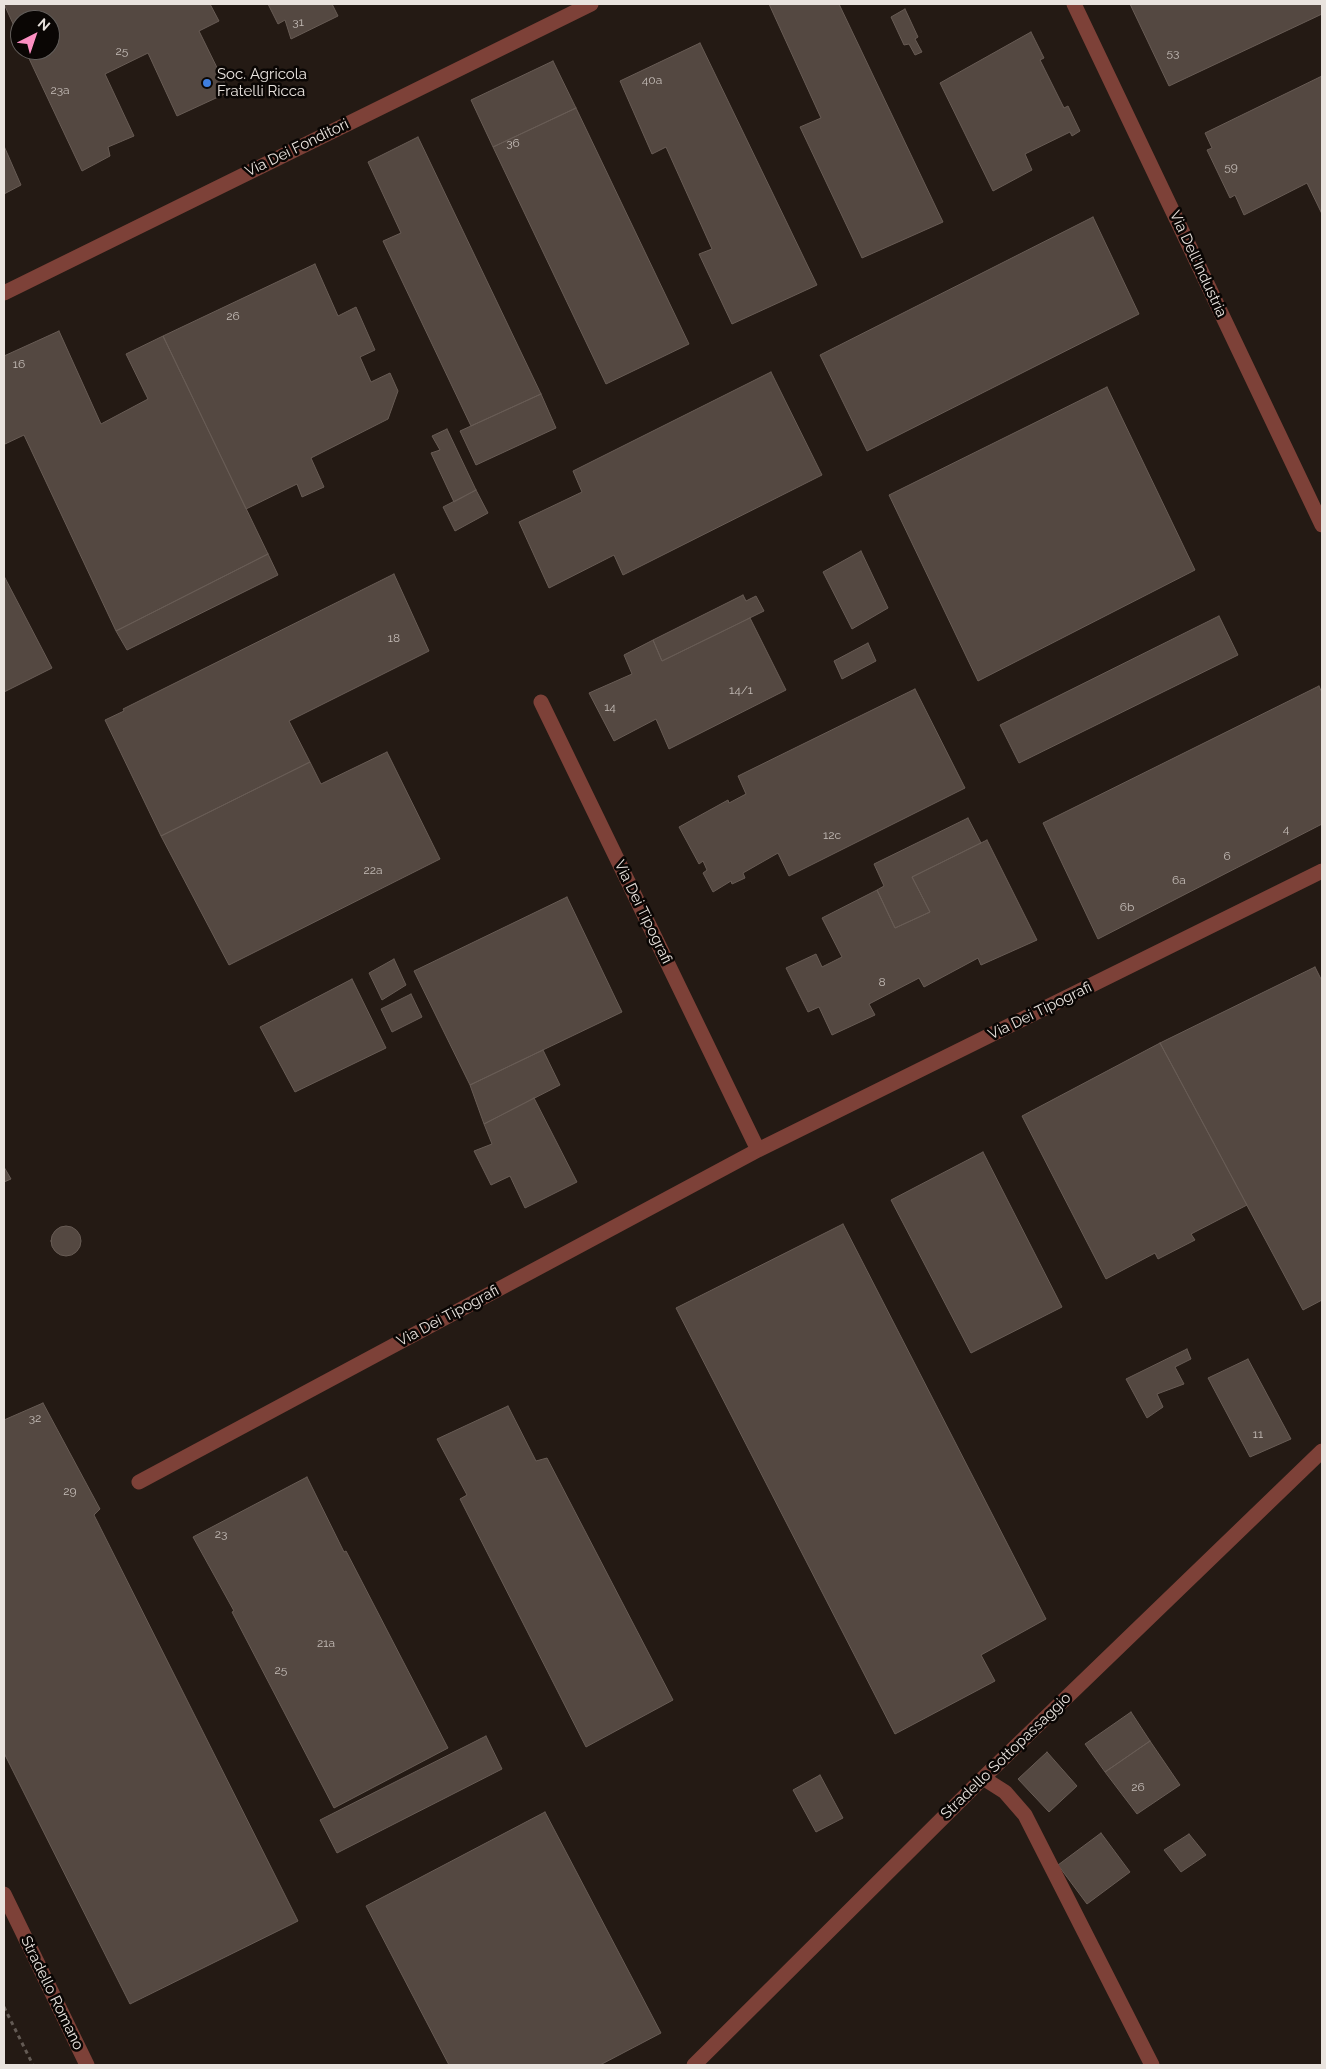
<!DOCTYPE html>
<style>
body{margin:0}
#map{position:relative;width:1326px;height:2069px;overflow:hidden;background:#241a14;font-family:Raleway,sans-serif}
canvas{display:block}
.frame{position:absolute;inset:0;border:5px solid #e9e3de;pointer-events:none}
.north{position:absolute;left:10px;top:10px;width:50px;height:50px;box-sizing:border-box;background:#0a0604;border:1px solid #635e5b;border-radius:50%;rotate:41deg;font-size:14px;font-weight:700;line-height:20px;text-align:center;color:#e9e3de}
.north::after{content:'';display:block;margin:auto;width:18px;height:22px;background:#fc8fc2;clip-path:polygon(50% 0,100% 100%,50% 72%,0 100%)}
</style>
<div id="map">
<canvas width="1326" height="2069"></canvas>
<div class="frame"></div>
<div class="north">N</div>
</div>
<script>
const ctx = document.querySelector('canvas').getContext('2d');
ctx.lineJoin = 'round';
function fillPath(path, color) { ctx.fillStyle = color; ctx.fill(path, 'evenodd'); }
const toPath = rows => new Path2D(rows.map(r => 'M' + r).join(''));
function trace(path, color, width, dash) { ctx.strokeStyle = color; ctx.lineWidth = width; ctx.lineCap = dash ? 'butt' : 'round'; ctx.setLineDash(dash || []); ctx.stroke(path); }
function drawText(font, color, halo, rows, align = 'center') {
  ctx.font = font + ' Raleway,sans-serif'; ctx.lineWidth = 5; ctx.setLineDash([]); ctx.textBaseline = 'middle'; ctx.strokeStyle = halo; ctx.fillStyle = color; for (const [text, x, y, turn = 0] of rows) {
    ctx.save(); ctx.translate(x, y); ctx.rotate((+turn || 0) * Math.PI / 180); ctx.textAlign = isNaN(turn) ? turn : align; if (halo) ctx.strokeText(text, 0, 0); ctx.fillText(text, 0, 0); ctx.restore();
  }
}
const building = toPath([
 [4,4,210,4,219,21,199,31,229,92,177,116,148,53,105,74,134,136,108,147,110,156,82,171,25,50,50,50,50,20,20,20,20,39,4,4],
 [268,4,332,4,338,16,291,39,285,20,278,24,268,4],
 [769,4,839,4,943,222,862,258,800,127,821,118,769,4],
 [1130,4,1322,4,1322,14,1169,86,1130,4],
 [905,9,918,37,915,39,922,52,915,55,909,44,904,45,891,17,905,9],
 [1031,32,1044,58,1040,60,1064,108,1068,106,1080,131,1072,136,1070,132,1025,154,1032,170,993,191,940,83,1031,32],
 [700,43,817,285,732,324,699,254,712,249,666,147,652,154,620,81,700,43],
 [553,61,576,108,493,147,471,100,553,61],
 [1322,76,1322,214,1307,183,1244,215,1235,195,1230,198,1207,150,1212,148,1205,133,1322,76],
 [576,108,689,344,606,384,493,147,576,108],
 [418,137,541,394,471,426,383,241,401,233,368,162,418,137],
 [4,146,21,185,4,194,4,146],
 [1093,217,1139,314,867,451,820,355,1093,217],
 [315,264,338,316,356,307,375,350,360,357,371,382,390,373,398,391,388,419,311,458,324,487,302,497,297,484,246,509,163,336,315,264],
 [59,331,101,424,148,399,126,354,163,336,268,554,116,631,24,435,5,444,4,441,4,356,59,331],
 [771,372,822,475,623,575,614,555,549,588,519,522,582,492,573,471,771,372],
 [1107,387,1195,570,978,681,889,495,1107,387],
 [541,394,556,428,476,465,460,431,541,394],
 [447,429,476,490,454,502,431,453,440,450,432,436,447,429],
 [476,490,488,513,455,531,443,507,476,490],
 [861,551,888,608,852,629,823,572,861,551],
 [268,554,278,575,127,650,116,631,268,554],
 [394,574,429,651,289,721,310,762,161,836,105,720,124,711,123,709,394,574],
 [4,576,52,668,4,692,4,576],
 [743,595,746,601,756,596,764,611,662,661,653,640,743,595],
 [1219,616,1238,655,1019,763,1000,725,1219,616],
 [750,618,786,690,669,749,656,719,614,741,589,693,632,674,624,655,653,640,662,661,750,618],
 [868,643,876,661,842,679,834,661,868,643],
 [1319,686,1322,693,1322,824,1098,939,1043,823,1319,686],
 [915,689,965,788,789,876,778,853,743,873,745,878,732,884,731,881,713,892,703,873,707,870,703,861,699,864,679,827,728,800,729,803,746,794,738,776,915,689],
 [387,752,440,859,229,965,161,836,310,762,321,784,387,752],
 [968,818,981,843,912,877,930,912,895,928,877,890,884,886,874,864,968,818],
 [987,840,1037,940,981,965,978,958,924,987,919,978,869,1004,875,1015,832,1035,819,1007,808,1012,786,968,816,954,822,967,842,957,822,918,877,890,895,928,930,912,912,877,987,840],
 [567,897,622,1012,470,1085,414,971,567,897],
 [394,959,406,985,382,1000,369,973,394,959],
 [1315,967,1322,981,1322,1300,1303,1310,1160,1043,1315,967],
 [352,979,386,1048,295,1092,260,1027,352,979],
 [411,994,422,1017,392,1032,381,1009,411,994],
 [1160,1043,1247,1205,1191,1234,1195,1240,1158,1259,1155,1253,1106,1279,1022,1116,1160,1043],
 [543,1050,560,1085,484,1124,470,1085,543,1050],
 [534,1098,577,1182,525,1208,510,1176,491,1185,474,1151,492,1144,484,1124,534,1098],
 [983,1152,1062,1307,971,1353,891,1200,983,1152],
 [4,1167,11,1179,4,1182,4,1167],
 [843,1224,1046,1619,981,1655,995,1681,895,1734,676,1308,843,1224],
 '51 1241a15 15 0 1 1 30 0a15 15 0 1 1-30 0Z',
 [1187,1349,1191,1359,1175,1367,1184,1384,1157,1394,1163,1407,1147,1418,1126,1379,1187,1349],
 [1248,1359,1291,1439,1250,1457,1208,1378,1248,1359],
 [43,1403,100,1509,94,1515,298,1921,130,2004,4,1753,4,1420,43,1403],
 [508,1406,536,1461,547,1458,673,1700,586,1747,460,1499,467,1495,437,1439,508,1406],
 [307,1477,344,1552,346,1551,448,1748,334,1808,232,1612,234,1611,193,1537,307,1477],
 [1131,1712,1150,1741,1105,1772,1085,1744,1131,1712],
 [486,1736,502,1769,337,1853,320,1820,486,1736],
 [1150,1741,1180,1785,1137,1814,1105,1772,1150,1741],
 [1047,1752,1077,1786,1049,1812,1018,1779,1047,1752],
 [820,1775,843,1818,816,1832,793,1790,820,1775],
 [545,1812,661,2033,600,2065,449,2065,366,1906,545,1812],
 [1101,1833,1130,1872,1087,1904,1058,1865,1101,1833],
 [1189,1834,1206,1855,1181,1872,1164,1850,1189,1834]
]);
const path = toPath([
 [4,2007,33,2065]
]);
const minor = toPath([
 [1074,4,1322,525],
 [4,293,591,4],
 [541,702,758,1150],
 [139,1482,758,1150,1322,871],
 [983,1778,1005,1792,1025,1815,1152,2065],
 [4,1894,87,2065],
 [694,2065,983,1778,1322,1451]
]);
const markers = [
 [207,83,5,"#3f7fe0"]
];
const numberNames = [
 ["31",298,22],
 ["25",122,51],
 ["53",1173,53],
 ["40a",652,80],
 ["23a",60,90],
 ["36",513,143],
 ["59",1231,167],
 ["26",233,316],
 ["16",19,364],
 ["18",394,638],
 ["14/1",741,690],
 ["14",610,707],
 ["4",1286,829],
 ["12c",832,835],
 ["6",1227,856],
 ["22a",373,870],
 ["6a",1179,880],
 ["6b",1127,907],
 ["8",882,982],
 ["32",35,1418],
 ["11",1258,1434],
 ["29",70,1491],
 ["23",221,1534],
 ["21a",326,1643],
 ["25",281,1670],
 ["26",1138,1787]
];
const poiNames = [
 ["Soc. Agricola",217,74],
 ["Fratelli Ricca",217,91]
];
const streetNames = [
 ["Via Dei Fonditori",297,148,-26],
 ["Via Dell'Industria",1198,264,65],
 ["Via Dei Tipografi",643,912,64],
 ["Via Dei Tipografi",1040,1011,-26],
 ["Via Dei Tipografi",448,1316,-28],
 ["Stradello Sottopassaggio",1006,1756,-44],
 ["Stradello Romano",52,1993,64]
];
fillPath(building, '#544841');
trace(building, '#685c55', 1);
trace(path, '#635a54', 3, [4, 4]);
trace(minor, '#7d4138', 15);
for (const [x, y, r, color] of markers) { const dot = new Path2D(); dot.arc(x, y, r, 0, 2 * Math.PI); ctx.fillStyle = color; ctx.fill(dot); trace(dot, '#0a0604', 2); }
drawText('12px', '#c4bcb7', null, numberNames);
drawText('15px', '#e9e3de', '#0a0604', poiNames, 'left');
drawText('15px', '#e9e3de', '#0a0604', streetNames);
</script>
